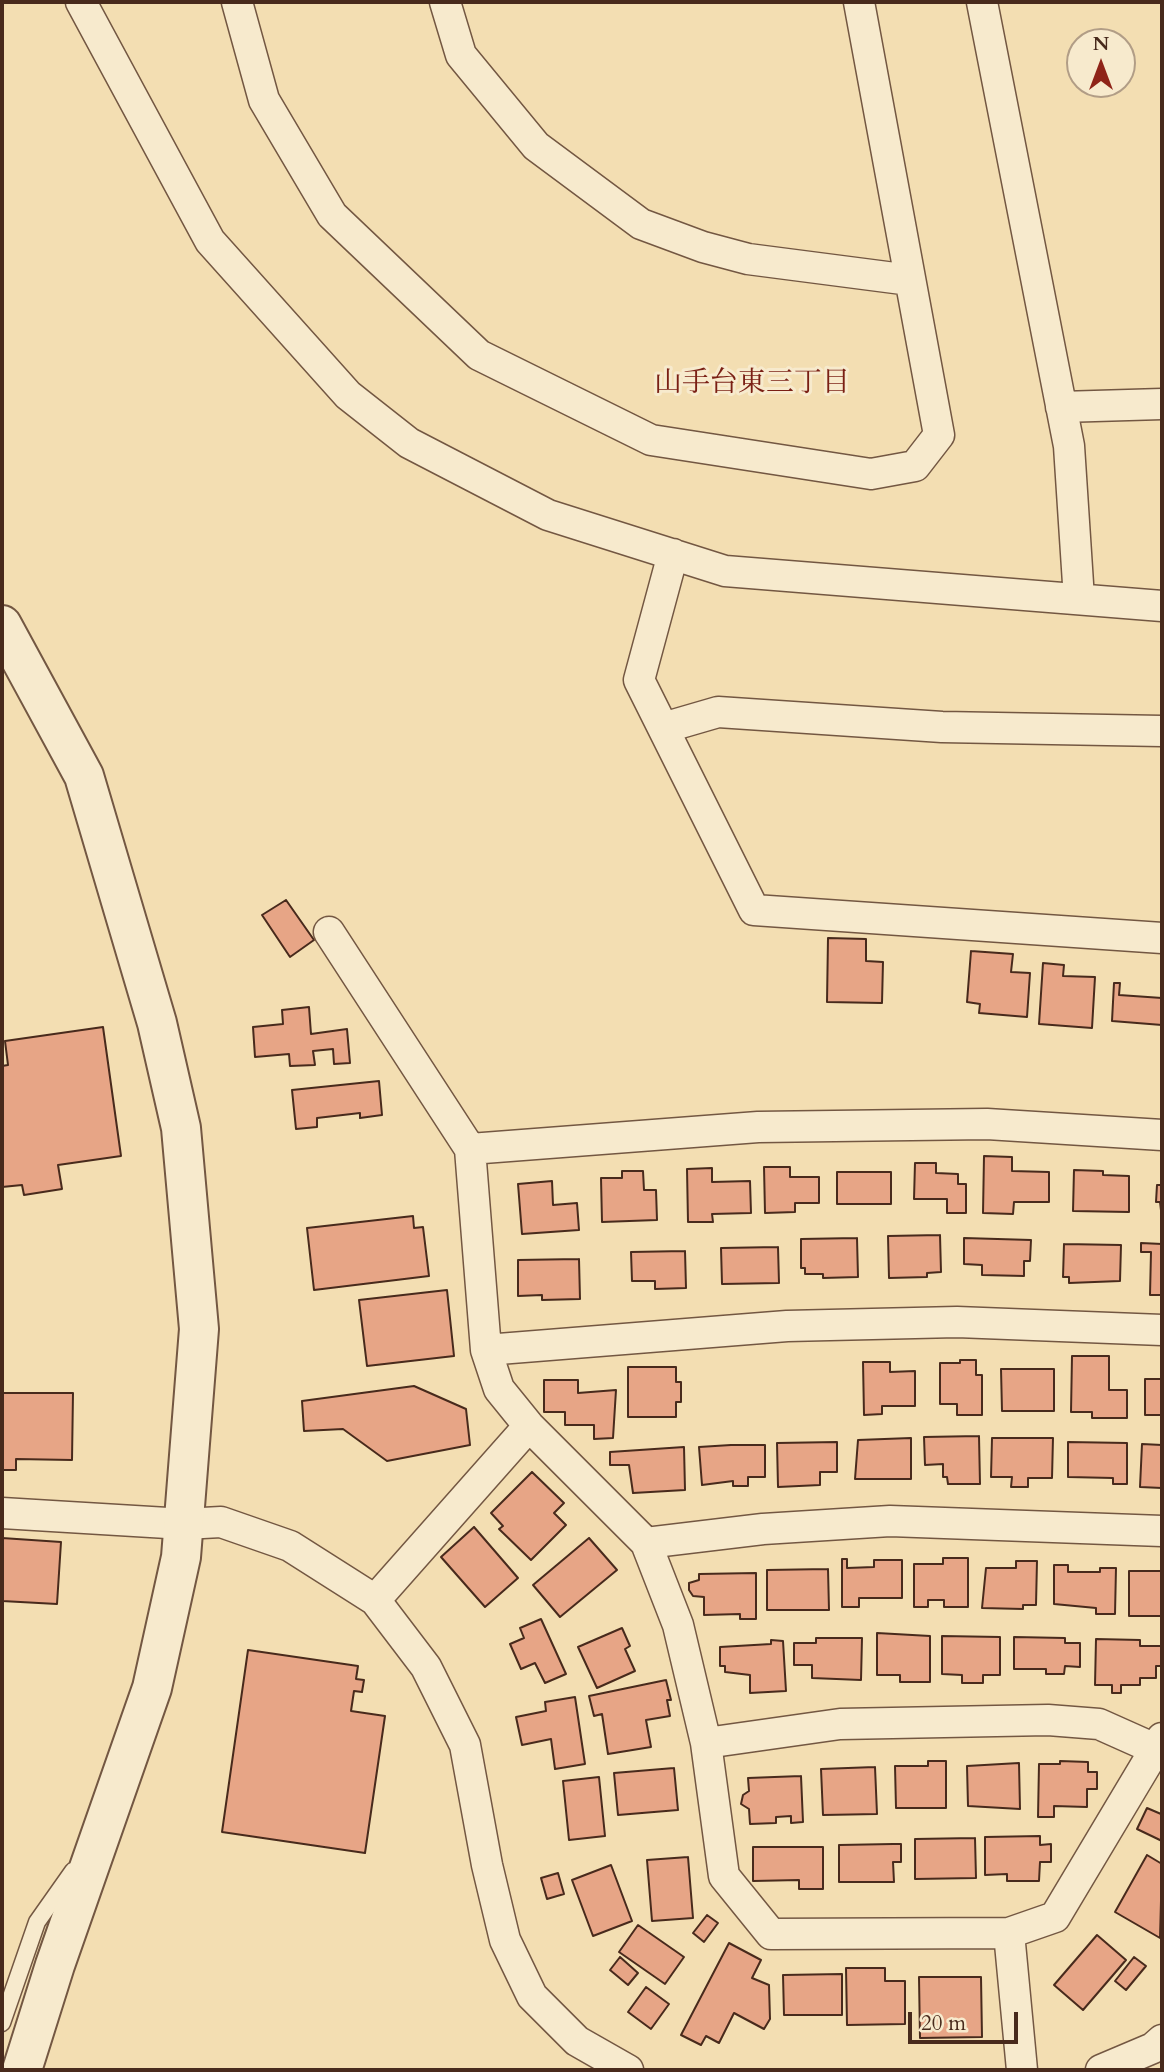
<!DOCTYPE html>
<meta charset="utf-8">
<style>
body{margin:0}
#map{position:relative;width:1164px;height:2072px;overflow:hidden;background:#f3deb2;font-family:Cardo,serif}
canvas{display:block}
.frame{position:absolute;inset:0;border:4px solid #482a1c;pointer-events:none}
.north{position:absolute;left:1066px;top:28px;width:70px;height:70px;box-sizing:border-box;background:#f7eacd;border:2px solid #b19d86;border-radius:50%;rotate:0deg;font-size:19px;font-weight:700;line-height:28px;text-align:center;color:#482a1c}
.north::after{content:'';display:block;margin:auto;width:24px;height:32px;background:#8f2418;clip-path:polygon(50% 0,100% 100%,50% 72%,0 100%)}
.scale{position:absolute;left:908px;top:2012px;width:110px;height:32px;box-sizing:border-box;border:4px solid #482a1c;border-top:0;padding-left:9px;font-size:21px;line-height:24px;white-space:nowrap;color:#482a1c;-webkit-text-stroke:5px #f7eacd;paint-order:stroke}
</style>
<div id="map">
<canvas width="1164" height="2072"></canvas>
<div class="frame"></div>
<div class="north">N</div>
<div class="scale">20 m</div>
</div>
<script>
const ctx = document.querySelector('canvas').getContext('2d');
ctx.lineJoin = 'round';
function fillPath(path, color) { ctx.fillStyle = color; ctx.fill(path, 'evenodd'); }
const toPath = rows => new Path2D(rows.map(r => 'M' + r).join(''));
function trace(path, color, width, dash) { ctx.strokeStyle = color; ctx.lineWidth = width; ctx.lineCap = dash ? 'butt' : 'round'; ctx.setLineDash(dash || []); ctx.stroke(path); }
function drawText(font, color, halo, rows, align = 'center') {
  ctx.font = font + ' Cardo,"Noto Serif JP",serif'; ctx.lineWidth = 6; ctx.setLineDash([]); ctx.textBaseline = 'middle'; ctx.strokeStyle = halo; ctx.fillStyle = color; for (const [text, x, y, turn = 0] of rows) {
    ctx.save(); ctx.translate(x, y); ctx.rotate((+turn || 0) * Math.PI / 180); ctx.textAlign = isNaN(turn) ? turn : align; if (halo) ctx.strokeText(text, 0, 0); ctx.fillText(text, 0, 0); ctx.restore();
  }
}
const building = toPath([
 [286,900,314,940,290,957,262,915,286,900],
 [828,938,866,939,866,961,883,962,882,1003,827,1002,828,938],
 [971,951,1013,954,1011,972,1030,973,1027,1017,979,1013,980,1004,967,1002,971,951],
 [1043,963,1064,965,1063,976,1095,977,1092,1028,1039,1024,1043,963],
 [1114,983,1120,983,1119,995,1162,998,1162,1025,1112,1021,1114,983],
 [309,1007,311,1034,347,1029,350,1063,334,1064,333,1049,313,1051,315,1065,290,1066,289,1054,255,1057,253,1027,283,1024,282,1010,309,1007],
 [103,1027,121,1156,58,1165,62,1189,24,1195,22,1185,2,1187,2,1066,8,1065,5,1041,103,1027],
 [379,1081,382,1115,360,1118,360,1113,317,1118,317,1127,296,1129,292,1090,379,1081],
 [984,1156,1012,1157,1012,1171,1049,1172,1049,1202,1014,1202,1013,1214,983,1213,984,1156],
 [915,1163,936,1163,936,1173,958,1174,958,1184,966,1184,966,1213,947,1213,947,1199,914,1199,915,1163],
 [764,1167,790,1167,790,1177,819,1177,819,1203,795,1203,795,1212,765,1213,764,1167],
 [712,1168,712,1182,750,1181,751,1213,712,1214,713,1222,688,1222,687,1169,712,1168],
 [1074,1170,1103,1171,1103,1175,1129,1176,1129,1212,1073,1211,1074,1170],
 [622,1171,643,1171,644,1190,656,1190,657,1220,602,1222,601,1178,622,1178,622,1171],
 [837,1172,891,1172,891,1204,837,1204,837,1172],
 [552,1181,553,1205,577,1203,579,1230,522,1234,518,1184,552,1181],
 [1157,1185,1162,1185,1162,1219,1160,1202,1156,1202,1157,1185],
 [413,1216,414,1228,423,1227,429,1276,314,1290,307,1228,413,1216],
 [940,1235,941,1272,927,1273,927,1277,889,1278,888,1236,940,1235],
 [857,1238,858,1277,823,1278,823,1274,805,1274,805,1268,801,1268,801,1239,857,1238],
 [964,1238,1031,1240,1030,1261,1024,1261,1024,1276,982,1275,982,1265,964,1264,964,1238],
 [1141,1243,1162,1244,1162,1295,1150,1295,1151,1252,1141,1252,1141,1243],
 [1064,1244,1121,1245,1120,1281,1069,1283,1069,1277,1063,1277,1064,1244],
 [778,1247,779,1283,722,1284,721,1248,778,1247],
 [685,1251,686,1288,655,1289,655,1281,632,1281,631,1252,685,1251],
 [579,1259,580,1299,542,1300,542,1295,518,1296,518,1260,579,1259],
 [447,1290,454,1356,367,1366,359,1300,447,1290],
 [1072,1356,1109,1356,1109,1390,1127,1390,1127,1418,1092,1418,1092,1412,1071,1412,1072,1356],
 [960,1360,976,1360,976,1375,982,1375,982,1415,957,1415,957,1404,940,1404,940,1363,960,1363,960,1360],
 [863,1362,890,1362,890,1372,915,1371,915,1406,882,1406,882,1414,864,1415,863,1362],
 [628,1367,676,1367,676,1382,681,1382,681,1402,676,1402,676,1417,628,1417,628,1367],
 [1001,1369,1054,1369,1054,1411,1002,1411,1001,1369],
 [1145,1379,1162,1379,1162,1415,1145,1415,1145,1379],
 [544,1380,578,1380,578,1393,616,1390,613,1438,594,1439,594,1425,565,1425,565,1412,544,1412,544,1380],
 [414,1386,466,1409,470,1445,387,1461,343,1429,304,1431,302,1401,414,1386],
 [2,1393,73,1393,72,1460,16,1459,16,1470,2,1470,2,1393],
 [979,1436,980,1484,948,1484,947,1477,943,1477,943,1464,925,1465,924,1437,979,1436],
 [911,1438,911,1479,855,1479,858,1440,911,1438],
 [992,1438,1053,1438,1052,1478,1028,1478,1028,1487,1011,1487,1012,1477,991,1477,992,1438],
 [837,1442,837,1472,820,1472,820,1485,778,1487,777,1443,837,1442],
 [1068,1442,1127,1443,1127,1484,1113,1484,1113,1478,1068,1477,1068,1442],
 [1142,1444,1162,1445,1162,1488,1140,1487,1142,1444],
 [731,1445,765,1445,765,1477,748,1477,748,1486,733,1486,733,1481,702,1485,699,1447,731,1445],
 [684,1447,685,1490,633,1493,629,1465,610,1465,610,1452,684,1447],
 [532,1472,564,1503,554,1513,566,1525,531,1560,499,1529,503,1526,491,1513,532,1472],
 [474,1527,518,1578,485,1607,441,1557,474,1527],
 [2,1538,61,1542,57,1604,2,1601,2,1538],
 [589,1538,617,1570,560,1617,533,1585,589,1538],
 [943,1558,968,1558,968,1607,944,1607,944,1600,928,1600,928,1607,914,1607,914,1564,943,1564,943,1558],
 [842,1559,847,1559,847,1568,874,1567,874,1560,902,1560,902,1598,859,1598,859,1607,842,1607,842,1559],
 [1016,1561,1037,1561,1036,1605,1023,1605,1023,1609,982,1608,986,1568,1016,1568,1016,1561],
 [1054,1565,1068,1565,1068,1572,1100,1572,1100,1568,1116,1568,1115,1614,1096,1614,1096,1608,1054,1604,1054,1565],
 [828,1569,829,1610,767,1610,767,1570,828,1569],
 [1129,1571,1162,1571,1162,1616,1129,1616,1129,1571],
 [756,1573,756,1619,740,1619,740,1614,704,1615,704,1597,693,1596,689,1590,689,1583,699,1580,699,1574,756,1573],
 [541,1619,566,1674,545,1683,535,1663,521,1669,510,1644,524,1638,520,1628,541,1619],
 [622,1628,630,1646,625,1649,635,1671,597,1688,578,1647,622,1628],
 [877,1633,930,1636,930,1682,900,1682,900,1675,877,1675,877,1633],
 [942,1636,1000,1637,1000,1675,983,1675,983,1683,962,1683,962,1675,942,1674,942,1636],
 [1014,1637,1065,1638,1065,1643,1080,1643,1080,1667,1065,1666,1064,1674,1046,1674,1046,1669,1014,1669,1014,1637],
 [816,1638,862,1638,861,1680,812,1678,812,1665,794,1665,794,1643,816,1643,816,1638],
 [1096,1639,1140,1640,1140,1646,1162,1646,1162,1666,1156,1666,1156,1678,1140,1678,1140,1685,1121,1685,1121,1693,1112,1693,1112,1685,1095,1685,1096,1639],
 [771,1640,783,1641,786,1691,750,1693,750,1675,725,1672,725,1666,720,1666,720,1647,771,1644,771,1640],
 [248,1650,358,1666,356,1679,364,1680,362,1692,354,1691,351,1711,385,1716,365,1853,222,1832,248,1650],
 [666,1680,671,1700,667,1700,670,1716,646,1720,651,1747,608,1754,602,1714,594,1716,589,1696,666,1680],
 [575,1697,585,1764,555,1769,551,1739,522,1745,516,1717,546,1711,545,1702,575,1697],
 [928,1761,946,1761,946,1808,896,1808,895,1766,928,1766,928,1761],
 [1060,1761,1088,1762,1088,1772,1097,1772,1097,1789,1087,1789,1087,1807,1054,1806,1054,1817,1038,1817,1039,1764,1060,1764,1060,1761],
 [1019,1763,1020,1809,968,1806,967,1766,1019,1763],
 [875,1767,877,1814,823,1815,821,1769,875,1767],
 [674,1768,678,1810,618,1815,614,1773,674,1768],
 [801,1776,803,1822,791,1823,791,1816,776,1817,776,1823,750,1824,749,1809,741,1804,743,1795,749,1791,748,1778,801,1776],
 [599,1777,605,1836,569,1840,563,1781,599,1777],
 [1147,1808,1161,1814,1162,1812,1162,1841,1137,1829,1147,1808],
 [1040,1836,1040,1845,1051,1844,1051,1862,1040,1862,1039,1881,1007,1881,1007,1874,985,1875,985,1837,1040,1836],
 [975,1838,976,1878,915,1879,915,1839,975,1838],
 [893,1844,901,1844,901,1862,893,1862,894,1882,839,1882,839,1845,893,1844],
 [753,1847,823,1847,823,1889,799,1889,799,1880,753,1881,753,1847],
 [1147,1855,1162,1864,1160,1938,1115,1912,1147,1855],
 [688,1857,693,1918,652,1921,647,1860,688,1857],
 [611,1865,632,1921,593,1936,572,1880,611,1865],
 [558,1873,564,1894,547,1899,541,1878,558,1873],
 [707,1915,718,1923,704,1942,693,1933,707,1915],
 [638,1925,684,1957,665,1984,619,1952,638,1925],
 [1097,1935,1126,1960,1083,2010,1054,1985,1097,1935],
 [729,1943,761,1960,752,1978,769,1985,770,2019,764,2029,734,2013,719,2043,706,2036,701,2045,681,2035,729,1943],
 [620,1957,638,1973,628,1985,610,1970,620,1957],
 [1134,1957,1146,1966,1126,1990,1115,1981,1134,1957],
 [846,1968,885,1968,885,1981,905,1981,905,2024,847,2025,846,1968],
 [842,1974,842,2015,784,2015,783,1975,842,1974],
 [919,1977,981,1977,982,2037,920,2038,919,1977],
 [646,1987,669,2004,651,2029,628,2012,646,1987]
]);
const service = toPath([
 [2,2023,37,1922,73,1871]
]);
const minor = toPath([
 [81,2,210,241,348,395,409,443,548,515,725,571,1162,606],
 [237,2,264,100,332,215,479,355,651,440,871,474,915,466,939,435,859,2],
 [445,2,461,55,536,146,641,224,703,247,748,259,910,280],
 [982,2,1069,446,1079,599],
 [1061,407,1162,404],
 [673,554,639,680,754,910,1162,938],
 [663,728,718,712,942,727,1162,731],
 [329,932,470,1149],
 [1162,1135,987,1124,758,1127,470,1149,486,1350,499,1389,529,1426,646,1543,678,1625,706,1743,724,1876,771,1934,1009,1933,1055,1917,1162,1738],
 [486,1350,787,1326,957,1322,1162,1330],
 [2,1513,184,1524,221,1522,290,1546,375,1600,426,1667,465,1745,487,1865,505,1940,532,1996,577,2041,628,2070],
 [646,1543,763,1529,890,1521,1162,1531],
 [375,1600,529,1426],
 [706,1743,840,1724,1048,1720,1099,1724,1155,1749],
 [1009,1933,1022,2070],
 [1101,2070,1153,2048,1162,2040]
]);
const tertiary = toPath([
 [2,625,84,776,157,1023,181,1128,199,1329,181,1557,152,1688,55,1965,22,2070]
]);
const neighbourhoodNames = [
 ["山手台東三丁目",752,385]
];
fillPath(building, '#e7a586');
trace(building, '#482a1c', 2);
trace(service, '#735742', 19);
trace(minor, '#735742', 33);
trace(tertiary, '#735742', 42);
trace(service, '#f7eacd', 16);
trace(minor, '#f7eacd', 30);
trace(tertiary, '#f7eacd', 38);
drawText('28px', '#7a1f14', '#f7eacd', neighbourhoodNames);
</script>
